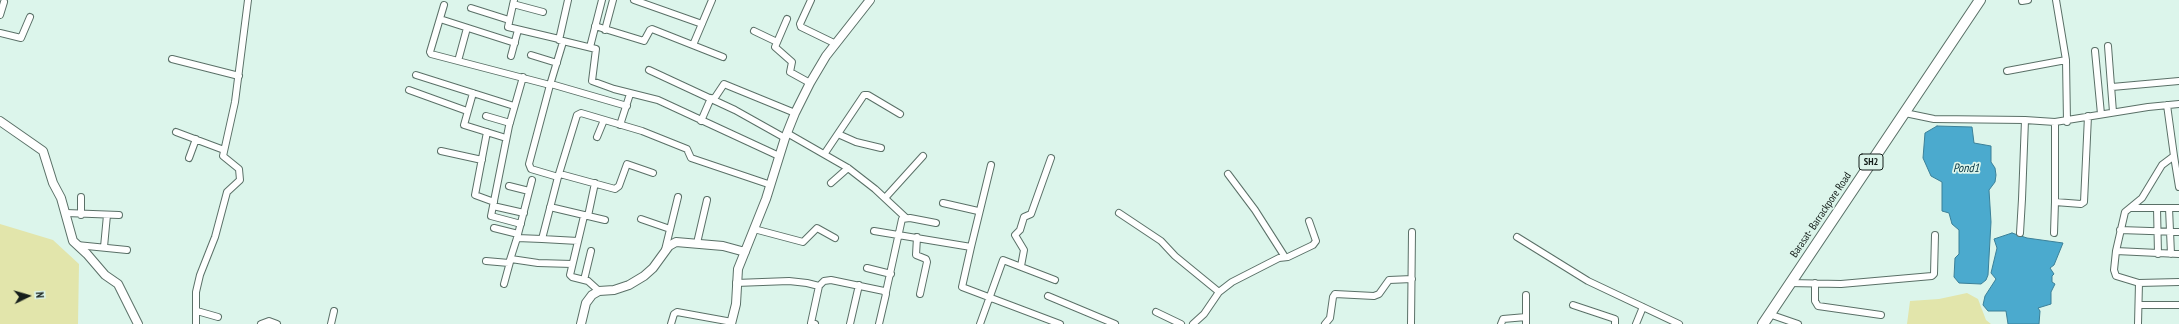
<!DOCTYPE html>
<style>
body{margin:0}
#map{position:relative;width:2179px;height:324px;overflow:hidden;background:#dcf5eb;font-family:"PT Sans Narrow",sans-serif}
canvas{display:block}
.north{position:absolute;left:8px;top:276px;width:40px;height:40px;-webkit-text-stroke:3px #dcf5eb;paint-order:stroke;rotate:85deg;font-size:11px;font-weight:700;line-height:16px;text-align:center;color:#151e1a}
.north::after{content:'';display:block;margin:auto;width:14px;height:18px;background:#151e1a;clip-path:polygon(50% 0,100% 100%,50% 72%,0 100%)}
</style>
<div id="map">
<canvas width="2179" height="324"></canvas>
<div class="north">N</div>
</div>
<script>
const ctx = document.querySelector('canvas').getContext('2d');
ctx.lineJoin = 'round';
function fillPath(path, color) { ctx.fillStyle = color; ctx.fill(path, 'evenodd'); }
const toPath = rows => new Path2D(rows.map(r => 'M' + r).join(''));
function trace(path, color, width, dash) { ctx.strokeStyle = color; ctx.lineWidth = width; ctx.lineCap = dash ? 'butt' : 'round'; ctx.setLineDash(dash || []); ctx.stroke(path); }
function drawText(font, color, halo, rows, align = 'center') {
  ctx.font = font + ' "PT Sans Narrow",sans-serif'; ctx.lineWidth = 3.5; ctx.setLineDash([]); ctx.textBaseline = 'middle'; ctx.strokeStyle = halo; ctx.fillStyle = color; for (const [text, x, y, turn = 0] of rows) {
    ctx.save(); ctx.translate(x, y); ctx.rotate((+turn || 0) * Math.PI / 180); ctx.textAlign = isNaN(turn) ? turn : align; if (halo) ctx.strokeText(text, 0, 0); ctx.fillText(text, 0, 0); ctx.restore();
  }
}
const green = toPath([
 [0,224,53,240,79,264,78,324,0,324],
 [1967,293,1978,299,1986,320,1991,324,1907,324,1910,301,1939,299]
]);
const water = toPath([
 [1937,126,1972,127,1974,143,1991,146,1991,162,1995,168,1996,175,1995,182,1989,190,1991,222,1988,275,1986,280,1981,284,1959,283,1954,277,1955,258,1959,254,1959,230,1952,224,1949,213,1942,211,1942,182,1931,176,1923,158,1925,133,1937,126],
 [2012,233,2027,238,2063,243,2054,265,2050,268,2054,274,2052,276,2052,282,2055,284,2051,292,2051,304,2038,308,2040,311,2039,324,2008,324,2006,311,1988,311,1983,305,1985,296,1996,279,1991,273,1997,248,1994,239,2012,233]
]);
const minor = toPath([
 [514,0,508,27,559,39],
 [568,0,559,40,596,49,592,81,614,89,658,100,779,156],
 [634,0,702,24],
 [811,0,800,24,801,27,836,44],
 [2056,0,2066,60,2067,122],
 [2022,1,2028,0],
 [513,4,543,12],
 [444,5,430,52,431,54,550,85,529,164,531,169,558,177,577,115,581,113,642,131,687,149,691,158,771,185],
 [471,8,509,20],
 [0,15,4,2],
 [440,19,515,43],
 [787,19,775,47,792,62,790,72,810,83],
 [595,26,644,41,650,30,652,29,723,57],
 [605,30,613,0],
 [754,31,777,42],
 [0,33,21,38,30,17],
 [693,45,712,0],
 [2108,46,2113,112],
 [590,47,602,0],
 [2095,51,2101,114],
 [531,55,557,63],
 [511,56,518,30],
 [172,59,239,76],
 [458,61,467,28],
 [649,70,735,110,785,138],
 [2007,71,2066,60],
 [416,75,514,106],
 [551,84,627,106],
 [550,85,563,42],
 [2112,87,2179,81],
 [409,90,467,111],
 [473,93,464,125,506,138],
 [714,99,724,84,795,113],
 [1905,113,1934,119,2025,120,2055,122,2148,107,2179,104],
 [486,116,510,123],
 [701,121,711,98],
 [2055,122,2055,202,2081,204,2084,202,2088,116],
 [620,125,630,94],
 [176,132,224,150],
 [487,132,475,195,494,202],
 [787,133,848,168,875,189,905,217],
 [838,134,856,142,881,148],
 [597,137,604,120],
 [441,151,482,160],
 [825,153,864,95,868,95,900,114],
 [2174,156,2179,187],
 [189,158,196,139],
 [560,174,615,189,619,186,627,164,653,173],
 [1228,174,1255,210,1285,257],
 [831,183,848,168],
 [509,186,529,191],
 [885,198,923,156],
 [2022,199,2025,120],
 [943,203,978,211],
 [493,206,524,213],
 [550,207,605,220],
 [2132,208,2179,208],
 [2157,208,2158,254],
 [2169,208,2171,254],
 [66,213,119,215],
 [1119,213,1161,241,1175,256,1219,292],
 [81,215,81,197],
 [584,216,570,275,572,277,588,281,599,291],
 [588,216,595,183],
 [641,219,670,229],
 [521,224,491,216,509,126,523,77],
 [494,228,518,234],
 [754,229,803,242,817,228,835,238],
 [2120,230,2179,232],
 [874,231,971,247,991,165],
 [2020,233,2022,199],
 [2054,233,2055,202],
 [917,237,916,255,926,259,927,262,920,294],
 [1517,237,1588,281,1679,324],
 [517,238,532,180],
 [542,239,578,241],
 [697,243,707,200],
 [77,245,127,250],
 [104,247,107,215],
 [971,247,962,287,1060,324],
 [665,250,678,197],
 [2116,251,2179,254],
 [511,259,538,263,572,264],
 [486,261,509,263,517,238,542,239,558,177],
 [1021,266,1024,250,1015,235,1020,230,1024,217,1031,214,1051,158],
 [867,268,891,274],
 [584,280,591,251],
 [736,283,789,281,807,283,819,286,824,281,831,280,884,291,886,294,879,324],
 [1789,283,1841,284,1932,276,1934,274,1935,235],
 [1815,283,1815,301,1818,306,1881,315],
 [2139,283,2116,276,2114,270,2116,251,2125,212,2142,198,2162,165,2174,156,2167,105],
 [504,284,510,262],
 [886,292,902,219,910,218,936,223],
 [1526,295,1526,324],
 [1048,296,1115,324],
 [1573,305,1615,319,1615,324],
 [2139,305,2179,305],
 [197,311,218,317],
 [1156,312,1181,324],
 [1769,314,1798,324],
 [196,324,196,292,200,275,215,237,227,192,240,180,239,169,223,156,235,102,248,0],
 [261,324,269,321,277,324],
 [331,324,334,311],
 [671,324,674,314,677,312,732,322],
 [815,324,811,323,819,286],
 [850,324,859,285],
 [980,324,1003,260,1055,280],
 [1193,324,1204,314,1219,292,1232,282,1279,258,1288,257,1313,245,1316,241,1309,221],
 [1325,324,1330,318,1333,297,1335,294,1374,296,1379,294,1389,280,1412,279],
 [1411,324,1412,232],
 [1501,324,1503,319,1526,317],
 [1636,324,1643,307],
 [2138,324,2139,283,2179,282]
]);
const tertiary = toPath([
 [0,121,43,151,53,183,61,198,73,241,87,254,105,275,118,284,138,324],
 [581,324,586,303,592,295,599,291,614,290,629,285,644,276,653,268,669,246,676,242,723,246,745,252],
 [731,324,736,304,738,269,766,199,785,138,795,113,810,83,826,56,870,0]
]);
const primary = toPath([
 [1763,324,1980,0]
]);
const shields = [
 [1871,162,24]
];
const shieldNames = [
 ["SH2",1871,162]
];
const streetNames = [
 ["Barasat- Barrackpore Road",1821,215,-56]
];
const waterNames = [
 ["Pond1",1966,169]
];
fillPath(green, '#e2e5ab');
fillPath(water, '#4baace');
trace(water, '#3b8098', 1);
trace(minor, '#5a7067', 8);
trace(tertiary, '#5a7067', 10);
trace(primary, '#5a7067', 12);
trace(minor, '#fff', 6);
trace(tertiary, '#fff', 8);
trace(primary, '#fff', 10);
for (const [x, y, w] of shields) { const box = new Path2D(); box.roundRect(x - w / 2, y - 8, w, 16, 3); ctx.fillStyle = '#dcf5eb'; ctx.fill(box); trace(box, '#151e1a', 1); }
drawText('bold 10px', '#151e1a', null, shieldNames);
drawText('11px', '#151e1a', '#dcf5eb', streetNames);
drawText('italic 12px', '#053342', '#dcf5eb', waterNames);
</script>
